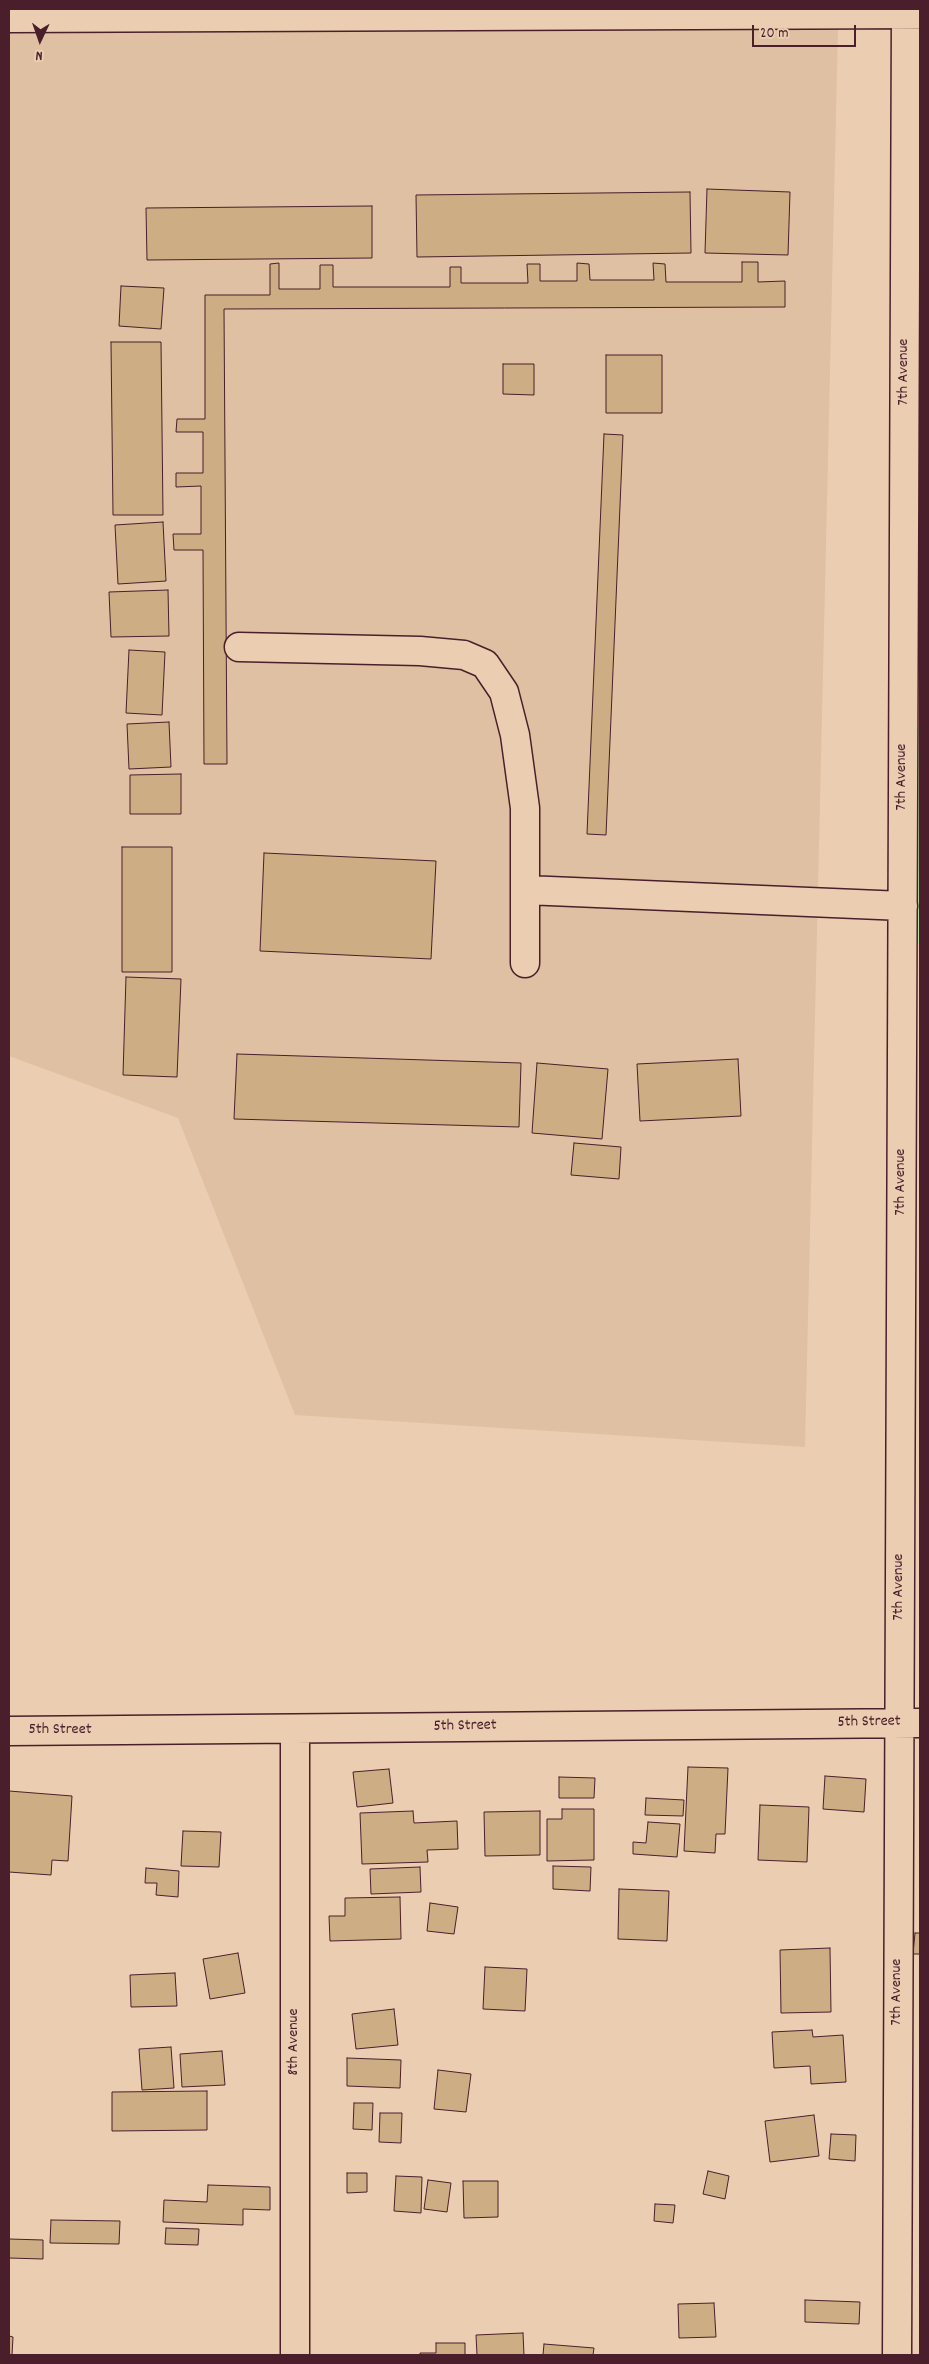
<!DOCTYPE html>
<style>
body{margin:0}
#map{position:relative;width:929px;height:2364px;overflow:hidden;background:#ebcdb2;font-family:Dekko,sans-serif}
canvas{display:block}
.frame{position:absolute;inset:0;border:10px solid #4a1f2b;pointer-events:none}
.north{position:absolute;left:15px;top:15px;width:50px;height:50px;-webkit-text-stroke:4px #ebcdb2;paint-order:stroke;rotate:183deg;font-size:14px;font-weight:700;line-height:20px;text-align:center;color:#4a1f2b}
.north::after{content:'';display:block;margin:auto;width:18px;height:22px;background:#4a1f2b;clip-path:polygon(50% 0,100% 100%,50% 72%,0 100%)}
.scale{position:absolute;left:752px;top:25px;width:104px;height:22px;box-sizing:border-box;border:2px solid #4a1f2b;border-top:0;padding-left:6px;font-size:15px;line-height:18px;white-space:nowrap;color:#4a1f2b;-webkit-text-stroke:4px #ebcdb2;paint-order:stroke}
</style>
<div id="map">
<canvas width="929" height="2364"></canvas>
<div class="frame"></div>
<div class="north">N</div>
<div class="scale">20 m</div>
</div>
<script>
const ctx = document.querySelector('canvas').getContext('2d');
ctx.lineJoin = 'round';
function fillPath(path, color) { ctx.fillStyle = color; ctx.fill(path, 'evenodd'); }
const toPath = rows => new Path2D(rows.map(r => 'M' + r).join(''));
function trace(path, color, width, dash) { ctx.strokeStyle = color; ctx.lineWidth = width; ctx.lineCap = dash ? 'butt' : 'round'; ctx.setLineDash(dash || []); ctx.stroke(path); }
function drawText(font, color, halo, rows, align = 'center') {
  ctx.font = font + ' Dekko,sans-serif'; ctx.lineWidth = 4; ctx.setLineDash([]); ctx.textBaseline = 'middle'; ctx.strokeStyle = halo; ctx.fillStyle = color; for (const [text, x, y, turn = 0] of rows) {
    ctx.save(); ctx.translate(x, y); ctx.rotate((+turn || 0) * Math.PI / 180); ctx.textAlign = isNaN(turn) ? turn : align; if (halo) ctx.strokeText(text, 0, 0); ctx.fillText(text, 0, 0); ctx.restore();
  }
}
const built = toPath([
 [9,27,838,28,805,1447,295,1415,178,1118,9,1056]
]);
const green = toPath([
 [903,728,920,728,920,943,911,943]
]);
const building = toPath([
 [707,189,790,192,788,255,705,253,707,189],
 [690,192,691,253,417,257,416,195,690,192],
 [372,206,372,258,147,260,146,208,372,206],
 [742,262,758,262,758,282,785,281,785,307,224,309,227,764,204,764,203,550,174,550,173,534,201,534,201,486,176,487,176,473,203,473,203,432,176,432,177,419,205,419,205,295,270,295,270,264,279,263,279,289,320,289,320,265,333,265,333,287,450,287,450,267,461,267,461,283,528,283,527,264,540,264,540,281,577,281,577,263,589,264,590,280,654,280,653,263,665,264,666,282,742,282,742,262],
 [121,286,164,288,161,329,119,326,121,286],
 [111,342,161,342,163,515,113,515,111,342],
 [606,355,662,355,662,413,606,413,606,355],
 [503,364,534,364,534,395,503,394,503,364],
 [604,434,623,435,606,835,587,834,604,434],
 [163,522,166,581,118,584,115,525,163,522],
 [168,590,169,636,111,637,109,592,168,590],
 [129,650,165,652,162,715,126,713,129,650],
 [169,722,171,767,129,769,127,724,169,722],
 [181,774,181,814,130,814,130,775,181,774],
 [122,847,172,847,172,972,122,972,122,847],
 [264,853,436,861,431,959,260,951,264,853],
 [126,977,181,979,177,1077,123,1075,126,977],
 [237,1054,521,1063,519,1127,234,1119,237,1054],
 [738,1059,741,1116,640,1121,637,1064,738,1059],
 [537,1063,608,1069,602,1139,532,1133,537,1063],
 [574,1143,621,1147,619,1179,571,1175,574,1143],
 [688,1767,728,1768,725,1834,716,1834,715,1853,684,1851,688,1767],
 [389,1769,393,1803,357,1807,353,1772,389,1769],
 [825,1776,866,1779,864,1812,823,1809,825,1776],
 [559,1777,595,1778,594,1798,559,1798,559,1777],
 [9,1791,72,1796,68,1861,52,1860,51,1875,9,1872,9,1791],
 [646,1798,684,1800,683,1816,645,1815,646,1798],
 [760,1805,809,1807,807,1862,758,1860,760,1805],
 [562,1809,594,1809,594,1860,547,1861,547,1819,562,1819,562,1809],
 [413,1811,414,1823,457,1821,458,1849,427,1850,428,1862,362,1864,360,1813,413,1811],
 [540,1811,540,1855,485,1856,484,1812,540,1811],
 [648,1822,680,1824,677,1857,633,1854,633,1842,646,1843,648,1822],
 [183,1831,221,1832,219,1867,181,1866,183,1831],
 [553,1866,591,1867,590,1891,553,1889,553,1866],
 [420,1867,421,1892,371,1894,370,1869,420,1867],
 [146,1868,179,1871,178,1897,156,1895,157,1883,145,1883,146,1868],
 [619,1889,669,1891,667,1941,618,1939,619,1889],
 [400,1897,401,1939,330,1941,329,1916,345,1916,345,1898,400,1897],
 [430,1903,458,1907,454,1934,427,1931,430,1903],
 [915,1933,920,1933,920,1954,913,1954,915,1933],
 [830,1948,831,2012,781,2013,780,1950,830,1948],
 [238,1953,245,1993,210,1999,203,1959,238,1953],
 [485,1967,527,1969,525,2011,483,2009,485,1967],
 [175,1973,177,2006,131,2007,130,1975,175,1973],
 [394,2009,398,2045,356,2049,352,2014,394,2009],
 [812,2030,813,2037,843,2035,846,2082,811,2084,810,2066,774,2068,772,2032,812,2030],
 [171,2047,174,2088,142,2090,139,2049,171,2047],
 [222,2051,225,2085,182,2087,180,2054,222,2051],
 [347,2058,401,2060,400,2088,347,2086,347,2058],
 [438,2070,471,2074,466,2112,434,2109,438,2070],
 [207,2091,207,2130,112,2131,112,2092,207,2091],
 [354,2103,373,2103,372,2130,353,2129,354,2103],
 [380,2113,402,2113,401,2143,379,2142,380,2113],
 [814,2115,819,2156,770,2162,765,2121,814,2115],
 [831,2134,856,2135,855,2161,829,2159,831,2134],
 [708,2171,729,2176,725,2199,703,2194,708,2171],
 [347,2173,367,2173,367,2192,347,2193,347,2173],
 [396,2176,422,2177,421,2213,394,2211,396,2176],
 [428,2180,451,2183,447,2212,424,2209,428,2180],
 [463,2181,498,2181,498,2217,464,2218,463,2181],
 [208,2185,270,2187,270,2210,243,2209,243,2225,163,2222,164,2200,207,2202,208,2185],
 [655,2204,675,2205,673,2223,654,2221,655,2204],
 [51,2220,120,2221,119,2244,50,2243,51,2220],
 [166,2228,199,2229,198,2245,165,2244,166,2228],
 [9,2239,43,2240,43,2259,9,2258,9,2239],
 [805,2300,860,2302,859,2324,805,2322,805,2300],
 [714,2303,716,2337,679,2338,678,2304,714,2303],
 [523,2333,524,2355,477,2355,476,2335,523,2333],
 [9,2336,13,2337,12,2355,9,2355,9,2336],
 [436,2343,465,2343,465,2355,420,2355,420,2353,436,2353,436,2343],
 [544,2344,594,2348,593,2355,543,2355,544,2344]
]);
const minor = toPath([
 [9,18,920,14],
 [239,647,420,651,464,655,485,664,504,692,515,735,525,808,525,963],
 [526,890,903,906],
 [295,1729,295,2355],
 [9,1731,920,1723],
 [897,2355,906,9]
]);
const streetNames = [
 ["7th Avenue",905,372,-90],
 ["7th Avenue",903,777,-90],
 ["7th Avenue",902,1182,-90],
 ["7th Avenue",900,1587,-90],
 ["5th Street",869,1723,-1],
 ["5th Street",465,1727,-1],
 ["5th Street",60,1731],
 ["7th Avenue",898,1992,-90],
 ["8th Avenue",295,2042,-90]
];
fillPath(built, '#dfc0a2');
fillPath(green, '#b8e5a3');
fillPath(building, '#cdad83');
trace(building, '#4a1f2b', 1);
trace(minor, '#4a1f2b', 31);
trace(minor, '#ebcdb2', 28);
drawText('16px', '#4a1f2b', '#ebcdb2', streetNames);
</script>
